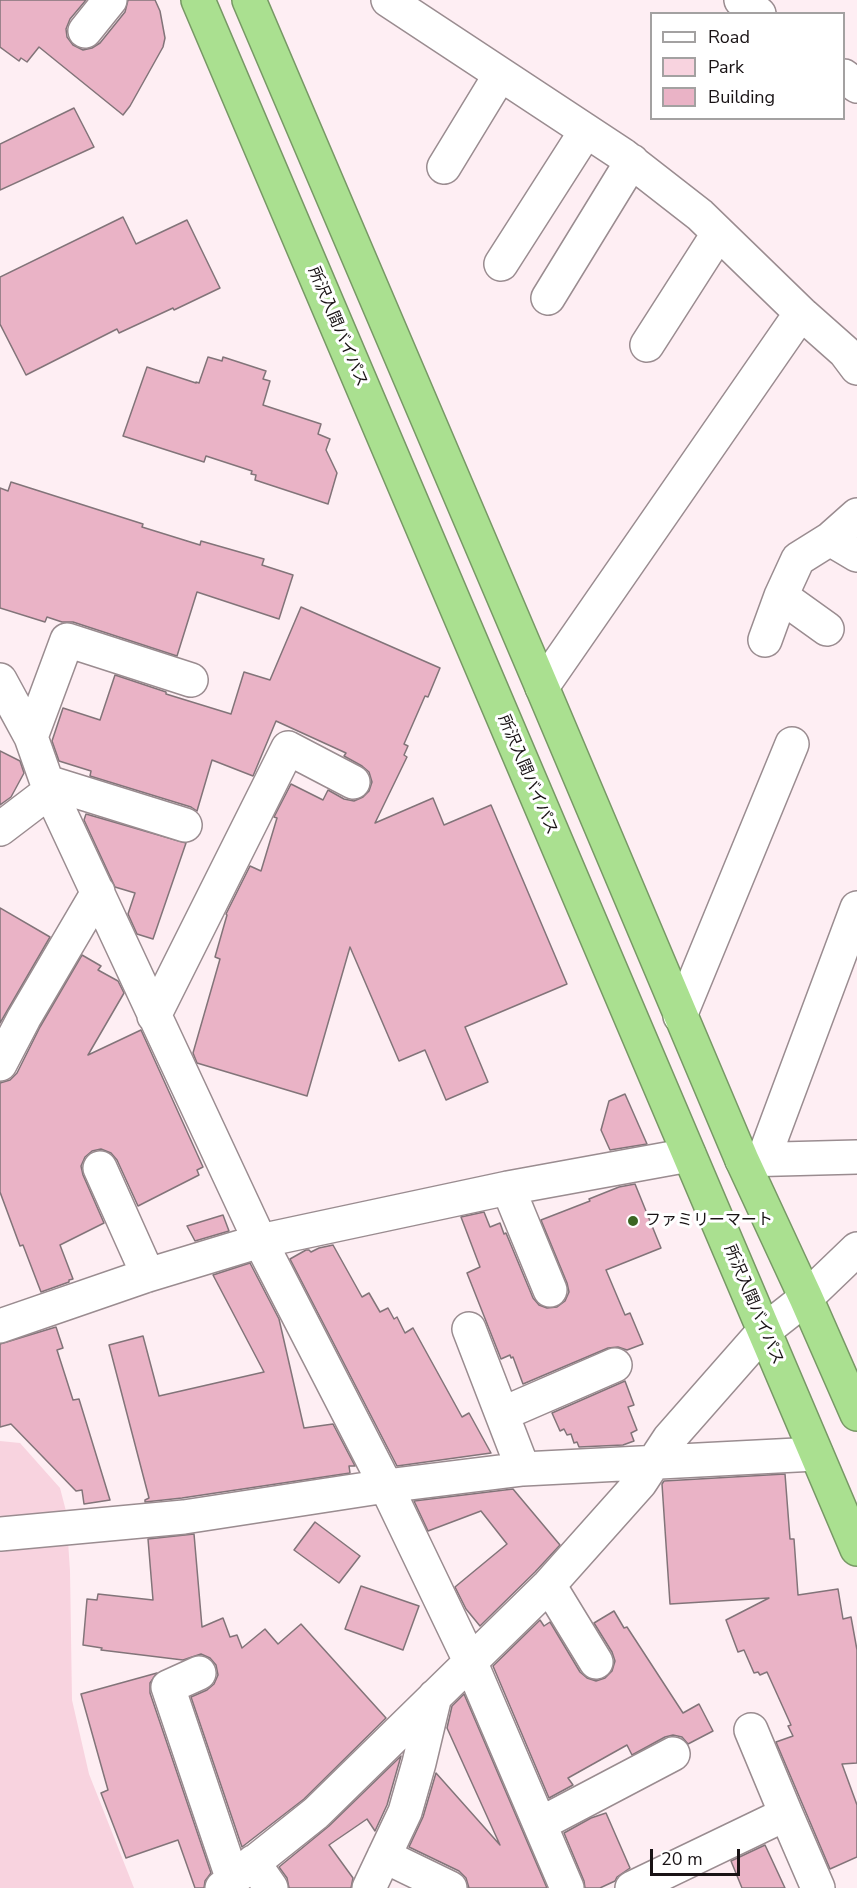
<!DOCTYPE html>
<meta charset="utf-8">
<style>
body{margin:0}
#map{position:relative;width:857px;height:1888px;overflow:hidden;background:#feeef3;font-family:"Nunito Sans",sans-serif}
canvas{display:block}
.legend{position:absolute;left:650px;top:12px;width:195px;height:108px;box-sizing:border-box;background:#fff;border:2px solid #a3a1a1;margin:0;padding:8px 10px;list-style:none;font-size:18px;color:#191315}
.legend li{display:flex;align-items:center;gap:12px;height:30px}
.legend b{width:30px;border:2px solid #a3a1a1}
.scale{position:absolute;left:650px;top:1849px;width:90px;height:27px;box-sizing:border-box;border:3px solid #191315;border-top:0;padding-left:8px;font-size:18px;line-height:21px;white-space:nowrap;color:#191315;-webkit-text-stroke:4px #fff;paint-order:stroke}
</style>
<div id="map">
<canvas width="857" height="1888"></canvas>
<ul class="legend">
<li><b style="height:8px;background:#fff"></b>Road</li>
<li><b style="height:16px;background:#f8d3df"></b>Park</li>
<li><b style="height:16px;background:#eab3c6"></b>Building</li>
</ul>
<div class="scale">20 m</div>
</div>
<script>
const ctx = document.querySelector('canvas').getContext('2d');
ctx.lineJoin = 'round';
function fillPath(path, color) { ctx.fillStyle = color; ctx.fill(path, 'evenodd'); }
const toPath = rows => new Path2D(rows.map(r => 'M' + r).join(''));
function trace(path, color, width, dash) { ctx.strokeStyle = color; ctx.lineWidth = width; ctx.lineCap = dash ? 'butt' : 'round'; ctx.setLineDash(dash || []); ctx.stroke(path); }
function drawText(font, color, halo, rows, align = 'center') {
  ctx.font = font + ' "Nunito Sans","Noto Sans JP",sans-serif'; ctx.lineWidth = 6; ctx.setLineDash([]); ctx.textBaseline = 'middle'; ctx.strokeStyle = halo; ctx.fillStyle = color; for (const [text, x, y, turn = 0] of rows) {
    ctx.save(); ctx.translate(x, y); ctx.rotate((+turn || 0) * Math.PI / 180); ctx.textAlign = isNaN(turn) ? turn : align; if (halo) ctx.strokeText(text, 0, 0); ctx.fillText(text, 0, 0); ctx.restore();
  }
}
const green = toPath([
 [0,1441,20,1443,60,1488,66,1511,70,1571,72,1700,89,1774,134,1888,0,1888]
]);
const building = toPath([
 [0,0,86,0,70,19,66,29,67,37,73,45,83,50,92,48,100,43,125,12,128,0,155,0,160,11,165,38,163,47,130,106,123,115,39,47,27,62,21,58,19,61,0,47,0,0],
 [74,108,94,147,0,190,0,144,74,108],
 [123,217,136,244,187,220,220,288,174,310,173,308,119,333,117,329,26,375,0,324,0,277,123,217],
 [208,357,222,361,223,357,266,371,263,379,270,381,263,405,321,424,318,434,330,439,326,450,337,473,328,504,255,480,256,475,251,474,252,471,206,456,204,462,123,436,147,367,196,383,196,382,199,383,208,357],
 [11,482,143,524,142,527,200,545,201,541,264,559,262,565,293,575,279,619,197,592,177,656,73,622,62,622,47,617,45,622,0,608,0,488,8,491,11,482],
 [301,607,440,668,428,697,425,696,404,744,408,746,404,755,407,757,375,823,433,798,444,825,491,805,567,984,465,1027,488,1082,446,1100,425,1050,399,1061,350,947,307,1096,197,1063,193,1053,220,959,215,957,227,915,226,914,250,866,261,871,277,818,274,817,291,784,323,800,328,790,344,799,354,801,363,797,369,791,372,782,369,772,362,766,344,756,346,753,276,721,253,776,212,760,197,811,191,807,90,776,91,771,59,761,52,741,63,708,100,720,115,675,166,692,166,694,231,714,244,672,270,680,301,607],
 [0,751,20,761,24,773,11,797,0,805,0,751],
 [86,814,186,843,153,939,137,934,128,914,135,893,115,887,84,820,86,814],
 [0,908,50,937,0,1023,0,908],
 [82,955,101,966,98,970,118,981,124,993,88,1055,141,1030,203,1167,197,1170,199,1175,138,1206,117,1160,111,1153,101,1149,92,1151,85,1157,81,1166,83,1175,104,1223,60,1245,73,1279,69,1280,69,1282,41,1292,23,1245,20,1246,0,1192,0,1083,10,1080,17,1073,40,1027,82,955],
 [625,1094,647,1144,610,1150,601,1130,609,1101,625,1094],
 [635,1184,661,1248,606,1270,625,1315,630,1313,643,1344,627,1350,618,1347,608,1348,523,1384,513,1357,511,1358,510,1355,501,1359,467,1273,480,1267,461,1217,484,1212,490,1227,500,1223,504,1234,506,1233,533,1298,539,1305,547,1308,557,1307,565,1301,569,1292,567,1283,541,1220,590,1201,589,1199,619,1187,635,1184],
 [223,1215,229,1231,195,1241,187,1226,223,1215],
 [333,1245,362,1297,369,1293,380,1312,388,1308,394,1319,397,1317,405,1333,413,1328,462,1417,469,1413,491,1453,397,1466,290,1259,306,1250,309,1250,311,1252,319,1248,333,1245],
 [250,1263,279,1319,304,1428,333,1424,355,1466,349,1466,350,1473,182,1498,145,1502,145,1500,149,1498,109,1345,143,1336,159,1396,264,1372,213,1275,250,1263],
 [56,1327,63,1348,57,1350,73,1400,79,1399,110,1500,84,1504,82,1490,76,1491,11,1424,0,1427,0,1344,56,1327],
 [625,1381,634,1405,628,1407,637,1430,631,1433,634,1441,623,1445,579,1447,577,1442,574,1443,571,1434,567,1435,564,1429,560,1431,552,1413,625,1381],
 [785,1474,790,1539,794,1539,798,1595,838,1589,843,1619,851,1617,857,1650,857,1763,842,1764,857,1805,857,1857,830,1869,776,1742,793,1736,788,1726,791,1725,767,1672,760,1675,758,1672,754,1673,744,1650,738,1652,726,1620,769,1598,670,1604,662,1484,664,1481,785,1474],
 [513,1489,560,1545,535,1572,480,1626,466,1609,455,1587,507,1544,481,1511,428,1531,414,1501,513,1489],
 [315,1522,360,1556,339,1583,294,1550,315,1522],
 [194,1534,202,1627,223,1618,230,1637,237,1635,242,1648,265,1629,278,1644,301,1624,386,1718,304,1799,242,1847,191,1697,207,1690,214,1684,218,1675,216,1665,210,1658,201,1654,183,1660,101,1650,102,1648,83,1645,87,1599,97,1600,98,1594,153,1600,148,1539,194,1534],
 [361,1586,419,1606,403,1650,345,1629,361,1586],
 [614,1611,624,1628,627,1627,683,1713,699,1704,713,1731,688,1744,682,1737,673,1735,665,1737,632,1755,627,1745,568,1778,573,1785,549,1798,493,1666,540,1620,544,1626,550,1622,580,1672,587,1678,596,1681,605,1678,612,1671,615,1661,612,1652,594,1623,614,1611],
 [157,1673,150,1683,150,1693,211,1873,205,1881,204,1888,195,1888,178,1840,126,1858,101,1793,108,1790,81,1694,157,1673],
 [464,1694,547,1888,469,1888,466,1878,459,1871,409,1847,423,1817,436,1773,500,1845,447,1728,452,1706,464,1694],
 [401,1756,387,1805,375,1831,367,1819,329,1845,353,1878,351,1888,289,1888,287,1878,279,1867,329,1826,401,1756],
 [606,1813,630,1868,617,1877,615,1881,600,1888,585,1888,584,1881,564,1833,591,1818,606,1813],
 [765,1845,785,1888,742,1888,731,1861,765,1845]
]);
const minor = toPath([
 [388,0,623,155,700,215,801,313,845,352,857,368],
 [741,0,759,14],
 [85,31,110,0],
 [844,76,857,86],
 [444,167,500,75],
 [501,264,586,131],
 [548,298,632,161],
 [647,345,718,234],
 [830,539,857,555],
 [781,596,827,629],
 [765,640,781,596,798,559,830,539,857,515],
 [0,680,31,737,50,791,260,1241,386,1486,470,1661,567,1888],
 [542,687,801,313],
 [31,737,67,640,191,680],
 [47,782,185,825],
 [0,829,50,791],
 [154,1016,288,748,353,782],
 [680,1016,792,744],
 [0,1064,24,1018,98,892],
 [742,1160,857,1157],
 [763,1160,857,908],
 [100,1168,148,1275],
 [508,1188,550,1290],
 [0,1326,148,1275,260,1241,508,1188,689,1155],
 [469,1329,523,1469],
 [502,1414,615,1365],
 [0,1534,184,1517,386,1486,523,1469,816,1454],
 [549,1585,596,1662],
 [199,1673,168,1687,233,1880],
 [751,1730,786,1814],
 [540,1824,673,1754],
 [384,1856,450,1888],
 [253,1862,271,1888],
 [222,1888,316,1813,549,1585,640,1483,669,1439,764,1331,806,1298,857,1249],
 [369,1888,405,1812,419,1763,435,1696],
 [632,1888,786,1814,818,1888]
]);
const highway = toPath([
 [198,0,857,1549],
 [249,0,542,687,742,1160,806,1298,857,1414]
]);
const markers = [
 [633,1221,6,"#3b6522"]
];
const streetNames = [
 ["所沢入間バイパス",337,327,67],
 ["所沢入間バイパス",527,775,67],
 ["所沢入間バイパス",753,1305,67]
];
const poiNames = [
 ["ファミリーマート",645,1221]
];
fillPath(green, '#f8d3df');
fillPath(building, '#eab3c6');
trace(building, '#827479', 1.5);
trace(minor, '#9a8c90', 36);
trace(highway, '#779865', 36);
trace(minor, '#fff', 33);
trace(highway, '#aae090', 33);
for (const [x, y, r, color] of markers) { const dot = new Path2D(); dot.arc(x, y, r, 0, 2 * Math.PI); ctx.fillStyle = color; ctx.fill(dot); trace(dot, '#fff', 2); }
drawText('16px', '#191315', '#fff', streetNames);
drawText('16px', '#191315', '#fff', poiNames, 'left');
</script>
